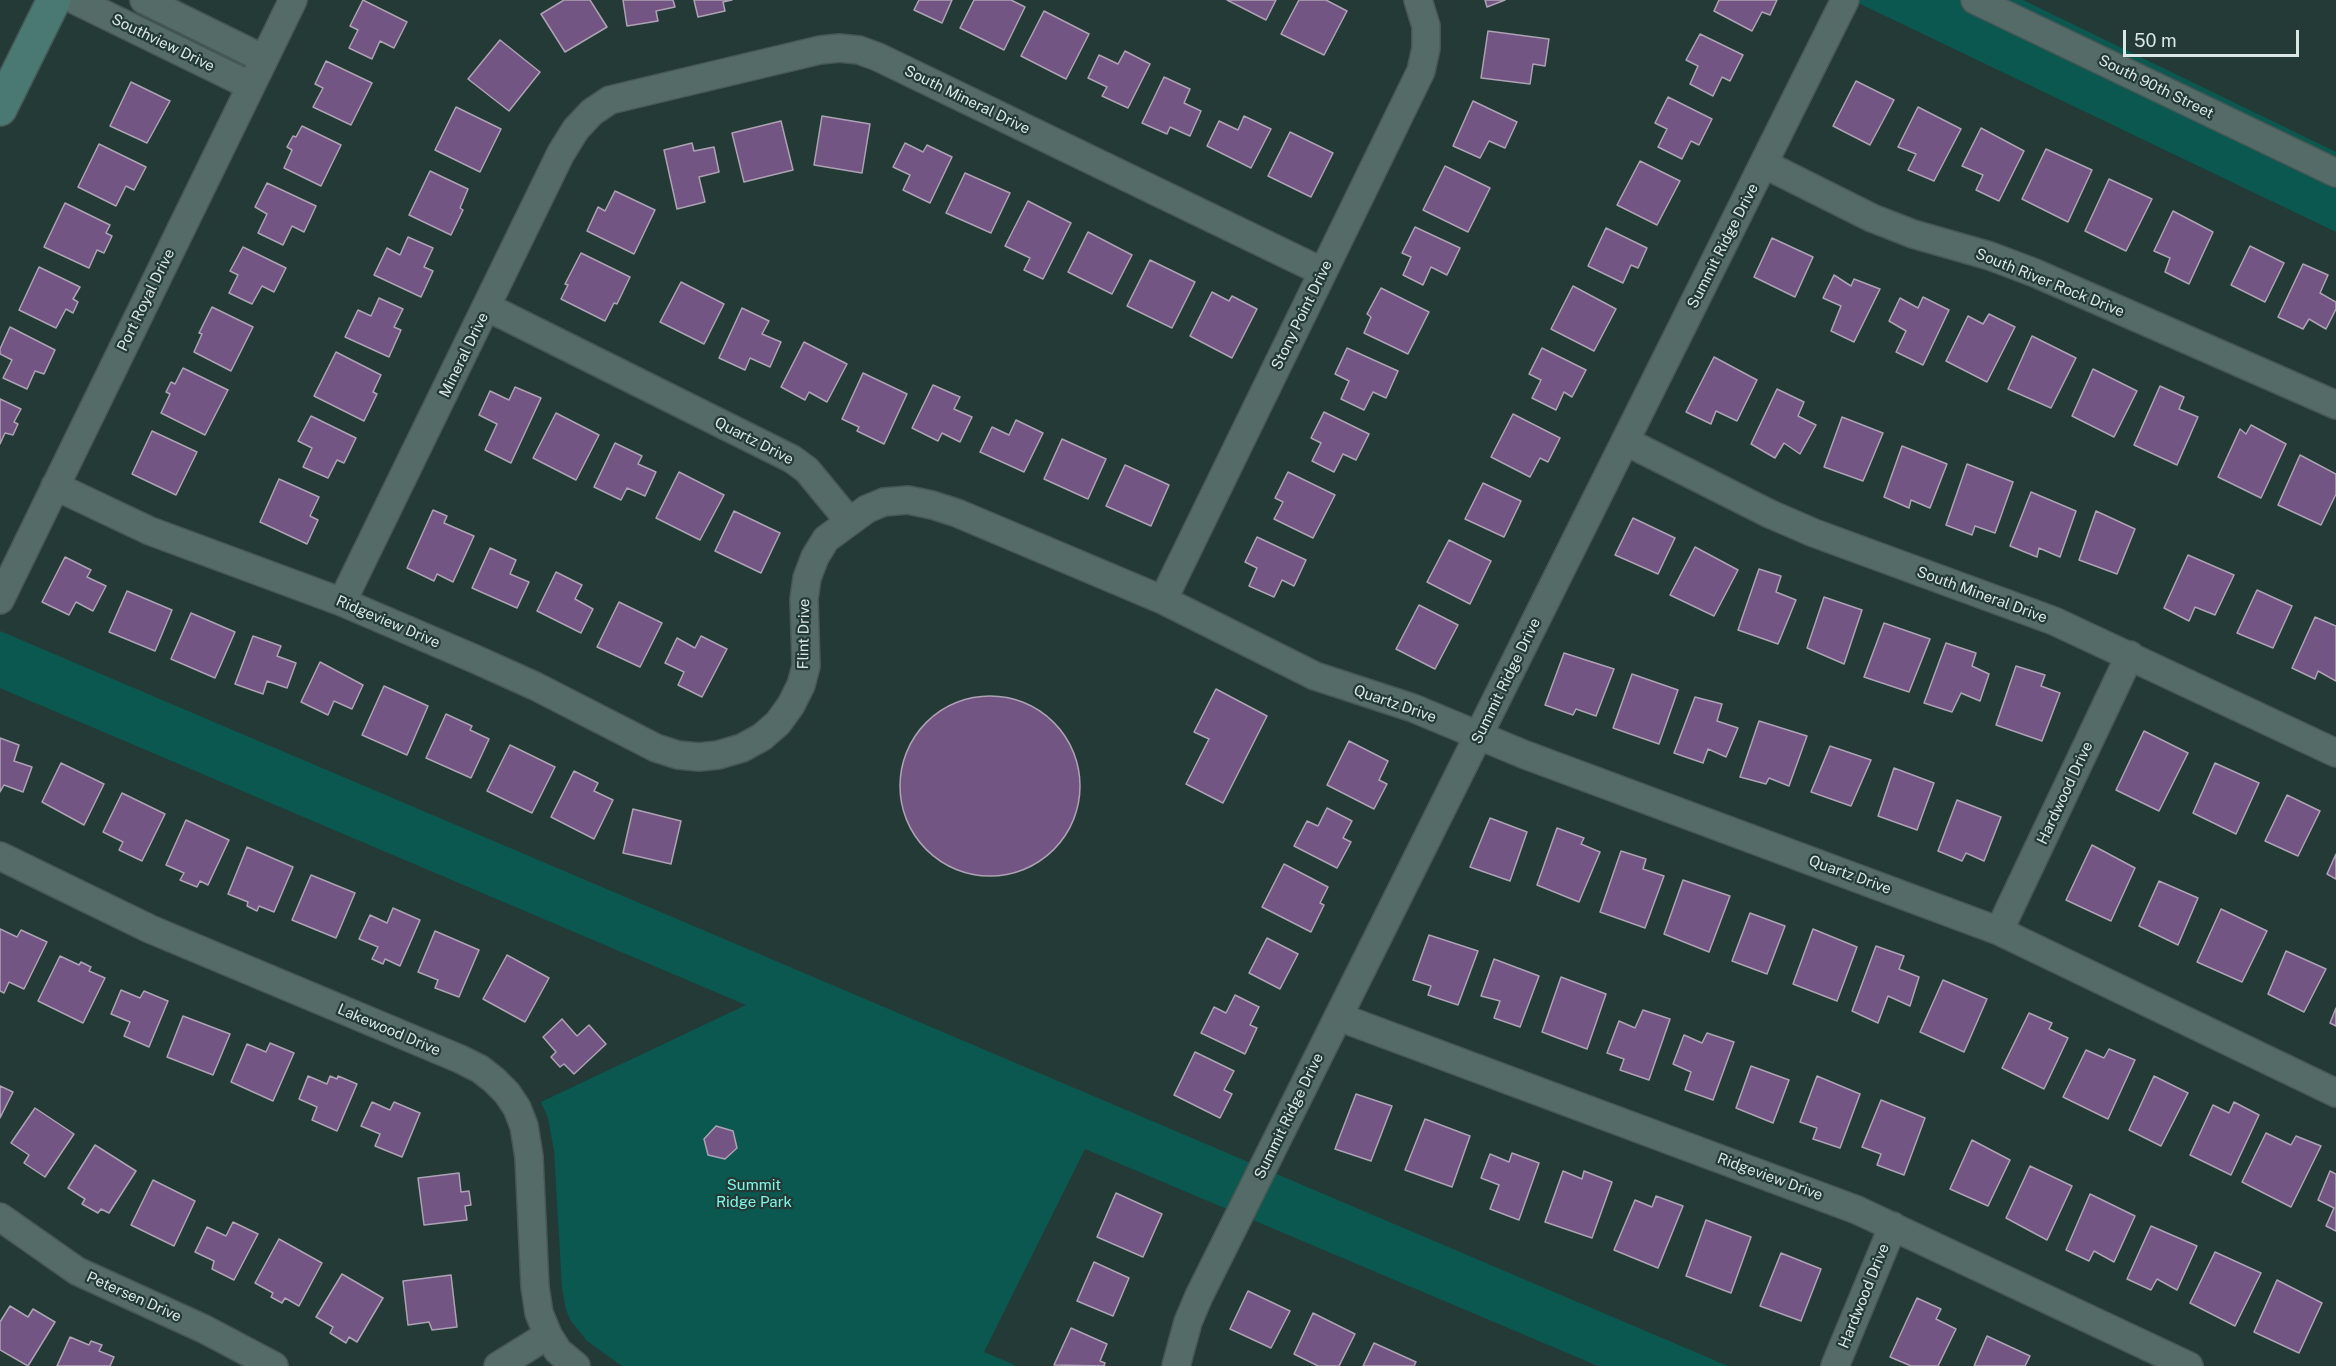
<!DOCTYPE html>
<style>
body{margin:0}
#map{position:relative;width:2336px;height:1366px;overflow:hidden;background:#243a36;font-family:"Public Sans",sans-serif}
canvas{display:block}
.scale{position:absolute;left:2123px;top:30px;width:176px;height:27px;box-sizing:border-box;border:3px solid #dae7e5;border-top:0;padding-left:8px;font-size:18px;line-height:21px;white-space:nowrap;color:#dae7e5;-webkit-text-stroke:4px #243a36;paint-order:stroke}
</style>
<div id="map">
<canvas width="2336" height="1366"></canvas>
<div class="scale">50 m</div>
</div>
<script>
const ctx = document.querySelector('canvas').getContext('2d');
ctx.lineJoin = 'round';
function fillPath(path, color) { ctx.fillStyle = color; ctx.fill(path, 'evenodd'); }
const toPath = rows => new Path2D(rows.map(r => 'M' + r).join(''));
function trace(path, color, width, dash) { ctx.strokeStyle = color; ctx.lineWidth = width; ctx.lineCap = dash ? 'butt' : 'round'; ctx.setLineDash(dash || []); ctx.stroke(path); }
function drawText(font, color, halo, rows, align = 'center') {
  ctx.font = font + ' "Public Sans",sans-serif'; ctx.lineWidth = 4.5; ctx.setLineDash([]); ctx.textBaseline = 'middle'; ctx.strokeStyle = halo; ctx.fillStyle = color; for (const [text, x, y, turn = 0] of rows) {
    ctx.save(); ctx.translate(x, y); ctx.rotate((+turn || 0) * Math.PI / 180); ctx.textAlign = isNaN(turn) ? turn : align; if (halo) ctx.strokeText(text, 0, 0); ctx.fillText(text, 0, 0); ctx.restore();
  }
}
const green = toPath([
 [1852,0,2023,0,2336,152,2336,232],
 [0,631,1728,1366,1598,1366,1085,1149,984,1352,1017,1366,622,1366,587,1341,571,1321,566,1310,562,1288,554,1151,548,1118,541,1102,746,1005,0,688]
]);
const building = toPath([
 [363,0,407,22,394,48,380,41,372,59,349,48,358,30,350,26,363,0],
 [564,0,590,0,607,27,565,52,541,14,564,0],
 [623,0,673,0,675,7,656,11,658,21,627,26,623,0],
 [694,0,732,0,723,2,725,11,698,17,694,0],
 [919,0,952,0,942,23,914,10,919,0],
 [974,0,1011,0,1025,7,1004,50,960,28,974,0],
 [1227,0,1276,0,1266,20,1227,0],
 [1299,0,1326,0,1347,11,1324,55,1281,34,1299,0],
 [1485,0,1505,0,1487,7,1485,0],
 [1719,0,1777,0,1770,15,1762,12,1752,31,1714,11,1719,0],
 [1044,11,1089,34,1066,79,1021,56,1044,11],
 [1488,31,1549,39,1545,66,1533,64,1530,84,1481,78,1488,31],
 [1700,34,1743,55,1730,81,1722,77,1713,96,1690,84,1698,66,1686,60,1700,34],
 [500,40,540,72,509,111,468,79,500,40],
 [1125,51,1150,64,1128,108,1102,96,1107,87,1088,78,1099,55,1118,64,1125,51],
 [326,61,372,83,351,125,313,107,323,88,315,84,326,61],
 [1164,77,1190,89,1184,103,1201,111,1190,136,1170,127,1167,134,1142,123,1164,77],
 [1856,81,1894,100,1870,145,1833,126,1856,81],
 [131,82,170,101,147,143,110,126,131,82],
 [1668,97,1712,119,1699,145,1691,141,1682,159,1658,147,1667,129,1655,123,1668,97],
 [1473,101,1517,122,1505,148,1489,141,1480,158,1453,146,1473,101],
 [456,107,501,129,480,172,435,150,456,107],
 [1918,107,1961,129,1934,181,1908,170,1916,154,1898,147,1918,107],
 [822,116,870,124,862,173,814,165,822,116],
 [1244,116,1271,129,1251,168,1207,146,1219,121,1238,130,1244,116],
 [781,121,793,170,744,182,732,133,781,121],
 [302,126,341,145,321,186,284,168,292,150,287,147,293,136,296,137,302,126],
 [1981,128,2024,151,1999,201,1976,190,1983,175,1962,166,1981,128],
 [1290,132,1333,153,1311,197,1268,176,1290,132],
 [692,143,694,151,714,147,719,172,699,177,705,202,677,209,664,150,692,143],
 [905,143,923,152,927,145,952,157,930,203,903,190,910,175,893,167,905,143],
 [99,144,146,167,134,190,126,186,116,206,78,187,99,144],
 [2046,149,2092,170,2068,222,2022,199,2046,149],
 [1640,161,1680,181,1657,225,1617,205,1640,161],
 [1445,166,1490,188,1468,232,1423,210,1445,166],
 [430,171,468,189,460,208,463,210,451,235,409,215,430,171],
 [965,173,1010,193,991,233,946,213,965,173],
 [2109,179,2152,199,2126,251,2085,231,2109,179],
 [267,183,316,206,304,232,292,226,283,245,258,233,267,214,255,207,267,183],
 [615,191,655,210,634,254,587,231,598,207,605,211,615,191],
 [1028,201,1071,223,1043,279,1024,270,1030,258,1005,246,1028,201],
 [65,203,110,225,106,233,112,236,104,253,97,250,89,268,44,247,65,203],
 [2173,211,2213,232,2189,284,2165,272,2170,258,2154,251,2173,211],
 [1415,227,1460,248,1447,275,1431,267,1423,285,1403,275,1411,257,1402,253,1415,227],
 [1606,228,1647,248,1638,268,1631,265,1623,283,1588,266,1606,228],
 [1088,232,1132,255,1112,294,1068,272,1088,232],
 [408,237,433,248,424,267,433,271,421,297,374,275,387,248,400,255,408,237],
 [1772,238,1813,257,1795,297,1754,277,1772,238],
 [2250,246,2284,263,2265,302,2231,285,2250,246],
 [243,247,286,268,274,292,262,286,252,304,229,293,238,275,230,271,243,247],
 [581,253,630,277,617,304,614,303,605,321,561,299,568,285,565,284,581,253],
 [1150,260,1195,282,1172,328,1127,306,1150,260],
 [2303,264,2328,275,2320,293,2336,302,2336,309,2326,329,2309,319,2303,329,2278,317,2303,264],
 [39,267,80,287,73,299,78,302,73,313,66,309,56,328,19,310,39,267],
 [1834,275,1851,286,1854,279,1880,289,1854,342,1831,331,1841,306,1823,298,1834,275],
 [681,282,724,304,704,344,660,322,681,282],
 [1573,286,1616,309,1594,351,1551,329,1573,286],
 [1381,288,1429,312,1408,354,1364,333,1371,317,1367,314,1381,288],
 [1212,292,1229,301,1232,296,1257,309,1232,358,1190,336,1212,292],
 [1923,297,1949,310,1923,365,1896,352,1906,331,1889,321,1900,298,1918,308,1923,297],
 [379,298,403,309,394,327,401,330,389,357,345,337,358,310,371,316,379,298],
 [212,307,253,327,231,371,194,352,202,334,199,333,212,307],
 [742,308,769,321,762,334,781,342,770,367,750,358,745,370,719,358,742,308],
 [1989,314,2015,327,1987,382,1946,361,1968,316,1983,324,1989,314],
 [10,327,55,350,44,374,35,371,27,389,3,378,12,360,0,354,0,349,10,327],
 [2032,336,2076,358,2051,408,2008,389,2032,336],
 [804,342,847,364,827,402,809,392,805,400,781,387,804,342],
 [1347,348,1398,371,1386,398,1373,392,1364,410,1341,399,1349,381,1335,374,1347,348],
 [1542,348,1586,370,1572,397,1564,392,1556,410,1532,398,1541,380,1529,374,1542,348],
 [336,352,381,375,373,392,377,394,364,421,314,396,336,352],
 [1714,357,1757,380,1737,421,1716,411,1711,424,1686,412,1714,357],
 [183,368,228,390,205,435,161,413,170,394,166,392,171,382,175,384,183,368],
 [2093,369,2137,391,2114,437,2072,416,2093,369],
 [863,373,907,394,884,444,857,431,859,427,842,419,863,373],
 [933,385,960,397,954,409,972,417,960,442,942,433,938,441,912,428,933,385],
 [2160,386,2184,397,2179,409,2198,417,2177,465,2134,445,2160,386],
 [515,387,541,398,511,463,485,450,497,424,479,415,490,391,509,400,515,387],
 [1777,389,1804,402,1798,416,1816,425,1800,454,1784,443,1775,458,1751,444,1777,389],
 [0,399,21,409,14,422,18,424,13,435,5,433,0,444,0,399],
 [1324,412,1369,434,1356,460,1343,454,1334,472,1312,461,1321,443,1311,438,1324,412],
 [556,413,599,435,576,480,533,458,556,413],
 [1513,414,1560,438,1548,462,1540,458,1530,477,1491,457,1513,414],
 [311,416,356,438,344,463,337,460,328,478,303,467,312,448,298,441,311,416],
 [1842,417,1883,433,1863,481,1824,467,1842,417],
 [1016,420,1043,433,1024,472,980,452,992,427,1009,435,1016,420],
 [2251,425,2286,444,2261,498,2218,477,2240,429,2246,434,2251,425],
 [152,431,197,452,176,495,132,474,152,431],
 [1062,439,1106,459,1088,499,1044,479,1062,439],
 [615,443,642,456,638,464,656,472,645,496,627,488,621,500,594,487,615,443],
 [1902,446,1947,464,1930,508,1911,500,1909,508,1884,497,1902,446],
 [2300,455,2336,474,2336,494,2321,525,2278,505,2300,455],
 [1967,464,2013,482,1995,533,1975,526,1972,535,1946,525,1967,464],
 [1125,465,1169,485,1151,526,1106,506,1125,465],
 [679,472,724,495,700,540,656,518,679,472],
 [1288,472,1335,495,1313,538,1274,519,1283,502,1275,498,1288,472],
 [279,479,319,497,310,516,318,520,307,544,260,522,279,479],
 [1483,483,1521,501,1504,537,1465,519,1483,483],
 [2031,492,2076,511,2060,557,2039,548,2037,557,2010,546,2031,492],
 [433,510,447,516,444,523,474,536,453,582,437,574,434,581,407,568,433,510],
 [734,511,780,533,761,573,715,551,734,511],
 [2096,511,2135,529,2117,574,2079,560,2096,511],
 [1633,518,1675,538,1658,574,1615,555,1633,518],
 [1257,537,1306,560,1294,586,1282,580,1274,597,1249,586,1257,568,1245,562,1257,537],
 [1449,540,1491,561,1470,604,1427,582,1449,540],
 [1695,547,1738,570,1714,616,1670,595,1695,547],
 [490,548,516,560,510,574,529,582,517,608,472,588,490,548],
 [2188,555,2234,575,2215,615,2195,607,2189,621,2164,608,2188,555],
 [65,557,91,570,87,577,106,586,93,611,76,602,69,615,42,602,65,557],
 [1759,569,1781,576,1776,592,1796,600,1778,644,1738,630,1759,569],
 [556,572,582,585,575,599,593,609,581,633,537,611,556,572],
 [2257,590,2292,606,2273,648,2237,633,2257,590],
 [127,591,172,610,155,651,109,632,127,591],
 [1824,597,1862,610,1844,664,1807,648,1824,597],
 [619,602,662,623,640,667,597,647,619,602],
 [1419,605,1458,625,1435,669,1396,649,1419,605],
 [191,613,235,632,215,678,171,659,191,613],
 [2315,617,2336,626,2336,681,2318,671,2315,679,2292,668,2315,617],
 [1884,623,1930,639,1909,692,1864,677,1884,623],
 [253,636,281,646,277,656,296,663,287,688,267,681,263,694,235,684,253,636],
 [701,636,727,649,702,697,678,685,684,672,665,663,677,638,695,648,701,636],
 [1946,643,1976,653,1972,666,1989,674,1980,701,1961,693,1952,712,1924,703,1946,643],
 [1564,653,1614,669,1596,716,1576,709,1573,715,1545,705,1564,653],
 [320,662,363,685,352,709,334,701,328,715,301,702,320,662],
 [2016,666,2045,675,2041,686,2060,693,2042,741,1996,725,2016,666],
 [1632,674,1678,690,1659,744,1613,728,1632,674],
 [384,686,428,706,407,755,362,735,384,686],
 [1216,689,1267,716,1223,803,1186,784,1209,739,1194,732,1216,689],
 '900 786a90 90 0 1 1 180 0a90 90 0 1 1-180 0Z',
 [1695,697,1722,704,1717,721,1738,728,1726,757,1708,749,1703,763,1674,753,1695,697],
 [446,714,472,726,470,730,489,739,471,778,426,758,446,714],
 [1759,721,1807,736,1789,786,1769,778,1766,784,1740,777,1759,721],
 [2144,731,2188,753,2159,811,2116,790,2144,731],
 [0,738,19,745,14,761,32,767,23,792,4,785,0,792,0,738],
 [1349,741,1388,761,1379,780,1387,784,1374,809,1327,785,1349,741],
 [510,745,555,767,532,813,487,791,510,745],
 [1830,746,1871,760,1851,806,1811,792,1830,746],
 [61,763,104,784,84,825,42,802,61,763],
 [2215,763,2259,783,2236,834,2193,813,2215,763],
 [1894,768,1934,783,1917,830,1878,816,1894,768],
 [574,771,598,783,594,791,613,800,594,839,551,817,574,771],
 [122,793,165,814,142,861,119,850,123,842,103,832,122,793],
 [2287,795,2320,811,2298,856,2265,841,2287,795],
 [1957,800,2001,817,1984,861,1966,853,1962,861,1938,851,1957,800],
 [1327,808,1352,821,1343,838,1351,842,1337,868,1294,846,1307,821,1318,826,1327,808],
 [633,809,681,821,671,864,623,853,633,809],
 [1490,818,1527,832,1510,881,1470,867,1490,818],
 [186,820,229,840,208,885,200,881,197,887,180,880,184,873,166,865,186,820],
 [1557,828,1584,838,1581,844,1600,852,1579,902,1537,885,1557,828],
 [2092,845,2135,868,2111,921,2066,900,2092,845],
 [247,847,293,867,274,912,259,906,257,911,247,906,248,902,228,894,247,847],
 [1621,851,1646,859,1643,869,1664,876,1645,928,1600,912,1621,851],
 [2336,854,2336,879,2327,874,2336,854],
 [1284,864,1328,887,1320,903,1324,905,1311,932,1262,907,1284,864],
 [311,875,355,893,336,938,292,920,311,875],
 [1683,880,1730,896,1709,952,1664,934,1683,880],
 [2159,881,2198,898,2178,945,2139,926,2159,881],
 [393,908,420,920,400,966,385,959,383,964,372,959,378,947,359,939,370,915,387,923,393,908],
 [2221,909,2267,931,2242,982,2197,962,2221,909],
 [1750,913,1785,926,1767,974,1732,961,1750,913],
 [0,929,17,937,21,930,47,942,24,989,9,982,4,993,0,991,0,929],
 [1813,929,1857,947,1837,1001,1793,984,1813,929],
 [435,931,479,950,459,997,435,988,438,980,418,972,435,931],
 [1429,935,1478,951,1458,1005,1428,995,1431,986,1413,980,1429,935],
 [1267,938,1298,954,1280,989,1249,973,1267,938],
 [1876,946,1904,956,1899,969,1919,977,1910,1006,1888,996,1878,1023,1852,1011,1876,946],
 [2286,951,2326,969,2304,1012,2268,994,2286,951],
 [507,955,549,978,525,1022,483,999,507,955],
 [60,956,79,965,81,962,91,967,89,971,105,978,83,1023,38,1001,60,956],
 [1494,959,1539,976,1520,1027,1494,1018,1500,1001,1481,996,1494,959],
 [1561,977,1606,994,1587,1049,1542,1032,1561,977],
 [1943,980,1987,999,1964,1052,1920,1032,1943,980],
 [121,990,140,998,144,991,168,1001,149,1047,124,1036,130,1022,111,1014,121,990],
 [1235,995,1259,1007,1250,1025,1257,1028,1245,1054,1201,1033,1214,1007,1226,1013,1235,995],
 [2336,1008,2336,1026,2330,1023,2336,1008],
 [1643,1010,1670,1019,1649,1080,1620,1070,1624,1059,1607,1053,1619,1021,1635,1028,1643,1010],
 [2029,1013,2052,1023,2049,1029,2068,1038,2044,1089,2002,1068,2029,1013],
 [183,1016,230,1034,213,1075,167,1057,183,1016],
 [562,1019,577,1036,589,1025,606,1044,574,1074,564,1064,560,1067,551,1057,556,1052,543,1037,562,1019],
 [1707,1033,1734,1042,1713,1100,1685,1090,1691,1072,1673,1064,1684,1035,1702,1043,1707,1033],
 [270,1043,294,1053,273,1101,231,1082,247,1044,266,1052,270,1043],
 [2109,1049,2135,1060,2108,1119,2063,1097,2086,1050,2104,1058,2109,1049],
 [1195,1052,1234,1071,1224,1090,1232,1094,1220,1118,1174,1095,1195,1052],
 [1751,1066,1789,1080,1773,1123,1736,1108,1751,1066],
 [308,1076,327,1084,330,1076,337,1079,338,1076,357,1084,337,1131,312,1120,317,1107,299,1099,308,1076],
 [1817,1076,1860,1094,1840,1148,1813,1139,1817,1128,1800,1122,1817,1076],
 [2154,1076,2188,1093,2161,1146,2129,1130,2154,1076],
 [0,1086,13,1092,0,1118,0,1086],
 [1356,1094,1392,1106,1371,1161,1335,1149,1356,1094],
 [1881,1100,1925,1118,1904,1175,1877,1165,1881,1154,1862,1147,1881,1100],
 [372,1102,390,1110,394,1102,420,1113,402,1157,375,1146,380,1134,361,1126,372,1102],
 [2234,1102,2259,1115,2231,1175,2190,1155,2213,1105,2229,1113,2234,1102],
 [35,1108,74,1134,45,1177,24,1163,29,1155,11,1143,35,1108],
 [1425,1119,1470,1136,1452,1187,1405,1170,1425,1119],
 [716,1126,733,1131,737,1148,725,1159,708,1155,704,1139,716,1126],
 [2266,1133,2291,1145,2296,1136,2321,1146,2291,1207,2242,1182,2266,1133],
 [1972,1140,2010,1160,1988,1206,1950,1189,1972,1140],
 [95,1145,136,1171,109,1213,101,1209,98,1213,82,1204,85,1199,68,1188,95,1145],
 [1512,1153,1539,1163,1519,1220,1490,1209,1499,1185,1481,1178,1490,1154,1509,1162,1512,1153],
 [2030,1166,2072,1186,2047,1240,2006,1218,2030,1166],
 [1563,1171,1582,1179,1584,1171,1612,1182,1592,1238,1545,1222,1563,1171],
 [2330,1171,2336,1174,2336,1231,2326,1226,2334,1208,2318,1200,2330,1171],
 [459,1173,461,1192,469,1191,471,1205,465,1206,467,1220,424,1225,418,1178,459,1173],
 [153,1180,195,1201,174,1246,131,1225,153,1180],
 [1116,1193,1162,1214,1143,1257,1097,1237,1116,1193],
 [2090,1194,2135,1216,2114,1262,2094,1251,2089,1261,2066,1250,2090,1194],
 [1656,1196,1683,1206,1658,1268,1614,1250,1635,1200,1652,1207,1656,1196],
 [1706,1220,1751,1237,1731,1293,1686,1276,1706,1220],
 [233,1222,258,1234,234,1280,212,1269,214,1261,195,1252,207,1227,226,1236,233,1222],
 [2151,1226,2197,1246,2177,1290,2157,1279,2151,1290,2127,1279,2151,1226],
 [279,1239,322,1263,299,1306,285,1298,282,1303,271,1297,273,1293,255,1283,279,1239],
 [2215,1252,2261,1273,2235,1326,2190,1303,2215,1252],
 [1781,1253,1821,1269,1801,1321,1760,1306,1781,1253],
 [1094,1262,1129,1278,1113,1316,1077,1301,1094,1262],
 [342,1274,383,1298,357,1342,349,1337,346,1343,330,1333,333,1327,316,1317,342,1274],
 [451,1275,457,1327,432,1330,429,1322,408,1325,403,1281,451,1275],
 [2277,1280,2322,1303,2299,1353,2254,1332,2277,1280],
 [1248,1291,1290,1311,1271,1348,1230,1329,1248,1291],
 [1917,1298,1941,1309,1936,1319,1956,1329,1938,1366,1911,1366,1890,1357,1917,1298],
 [10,1306,28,1317,33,1309,55,1322,28,1366,0,1350,0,1322,10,1306],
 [1313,1313,1355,1334,1339,1366,1318,1366,1294,1354,1313,1313],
 [1071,1328,1107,1344,1100,1361,1105,1363,1104,1366,1054,1365,1071,1328],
 [1987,1336,2030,1356,2025,1366,1974,1366,1987,1336],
 [70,1337,89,1345,91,1341,102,1345,99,1351,114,1357,110,1366,57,1366,70,1337],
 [1374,1343,1416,1362,1414,1366,1363,1366,1374,1343]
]);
const minor = toPath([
 [75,0,251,86],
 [144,0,264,59],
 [1975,0,2336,173],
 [1764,164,1872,218,1913,234,1990,256,2035,273,2336,405],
 [487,307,792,459,807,470,849,521],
 [1625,441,1770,514,1814,533,2054,621,2336,753],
 [55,486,150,531,342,602,475,659,535,686,656,748,678,755,699,757,718,755,742,748,762,737,778,723,791,705,801,685,806,666,804,599,807,578,815,557,826,539,867,509,884,502,908,500,932,505,957,513,1163,600,1315,676,1413,708,1523,754,1999,931,2336,1093],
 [0,600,293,0],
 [1163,600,1421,71,1426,48,1426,26,1418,0],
 [342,602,561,153,576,129,592,112,610,100,820,50,839,48,859,50,878,57,1323,272],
 [0,856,150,929,460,1059,480,1069,494,1080,507,1093,517,1108,524,1126,529,1157,535,1287,539,1313,548,1335,558,1351,576,1366],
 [1999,931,2130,655],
 [1339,1017,1857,1210,2189,1366],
 [0,1217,77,1271,204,1329,274,1366],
 [498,1366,548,1335],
 [1176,1366,1188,1322,1199,1296,1845,0],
 [1835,1366,1893,1226]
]);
const secondary = toPath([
 [0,109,54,0]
]);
const streetNames = [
 ["Southview Drive",163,43,26],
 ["South 90th Street",2156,87,26],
 ["South Mineral Drive",967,100,26],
 ["Summit Ridge Drive",1723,246,-63],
 ["South River Rock Drive",2050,283,22],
 ["Port Royal Drive",146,300,-64],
 ["Stony Point Drive",1302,315,-64],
 ["Mineral Drive",464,355,-64],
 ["Quartz Drive",754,441,27],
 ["South Mineral Drive",1982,595,20],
 ["Ridgeview Drive",388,622,23],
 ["Flint Drive",804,634,-89],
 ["Summit Ridge Drive",1506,681,-64],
 ["Quartz Drive",1395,704,19],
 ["Hardwood Drive",2065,793,-65],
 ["Quartz Drive",1850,875,20],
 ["Lakewood Drive",389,1030,23],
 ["Summit Ridge Drive",1289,1116,-64],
 ["Ridgeview Drive",1770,1177,20],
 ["Hardwood Drive",1864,1296,-68],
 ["Petersen Drive",134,1297,24]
];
const parkNames = [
 ["Summit",754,1185],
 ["Ridge Park",754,1202]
];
fillPath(green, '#0a5850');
fillPath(building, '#735583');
trace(building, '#ada2b4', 1.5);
trace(minor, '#455856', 30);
trace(secondary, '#455856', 36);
trace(minor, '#546b67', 27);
trace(secondary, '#4a7872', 33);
drawText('15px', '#dae7e5', '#243a36', streetNames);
drawText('15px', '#80f5e6', '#243a36', parkNames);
</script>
